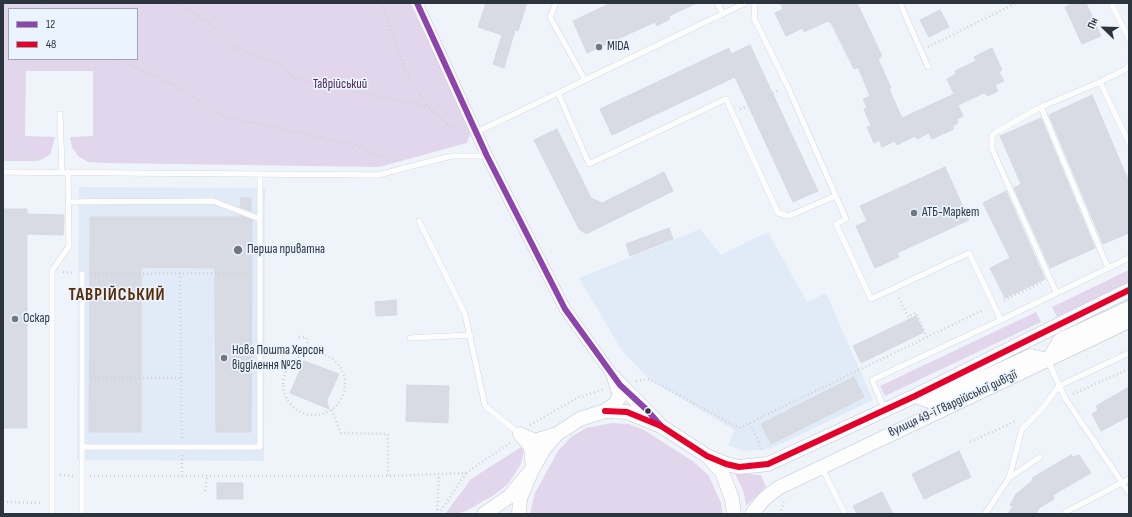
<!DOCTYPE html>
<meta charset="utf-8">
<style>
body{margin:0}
#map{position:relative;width:1132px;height:517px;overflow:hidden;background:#eff4fa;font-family:"Sofia Sans Condensed",sans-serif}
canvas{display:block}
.frame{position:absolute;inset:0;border:4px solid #2c343d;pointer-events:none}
.legend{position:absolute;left:8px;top:8px;width:130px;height:52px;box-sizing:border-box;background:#ebf3fe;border:1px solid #9fa7b1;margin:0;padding:5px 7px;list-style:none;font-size:12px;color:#2c343d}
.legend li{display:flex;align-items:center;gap:8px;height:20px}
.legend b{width:20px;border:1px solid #9fa7b1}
.north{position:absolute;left:1084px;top:8px;width:40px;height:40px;-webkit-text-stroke:3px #ebf3fe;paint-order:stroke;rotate:293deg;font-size:11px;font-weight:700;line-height:16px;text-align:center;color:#2c343d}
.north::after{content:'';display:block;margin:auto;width:14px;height:18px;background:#2c343d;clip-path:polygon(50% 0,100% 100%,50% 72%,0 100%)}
</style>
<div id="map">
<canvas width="1132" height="517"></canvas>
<div class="frame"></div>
<ul class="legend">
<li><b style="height:5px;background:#8e44ad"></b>12</li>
<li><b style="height:5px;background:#e4002b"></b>48</li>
</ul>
<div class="north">Пн</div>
</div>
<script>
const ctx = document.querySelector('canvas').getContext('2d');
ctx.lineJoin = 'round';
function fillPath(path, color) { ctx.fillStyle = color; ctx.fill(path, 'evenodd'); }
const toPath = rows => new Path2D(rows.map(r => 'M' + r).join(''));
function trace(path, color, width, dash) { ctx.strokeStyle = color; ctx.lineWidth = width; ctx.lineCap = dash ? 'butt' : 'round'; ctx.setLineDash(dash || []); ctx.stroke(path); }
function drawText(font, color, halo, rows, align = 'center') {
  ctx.font = font + ' "Sofia Sans Condensed",sans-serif'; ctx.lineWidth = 3.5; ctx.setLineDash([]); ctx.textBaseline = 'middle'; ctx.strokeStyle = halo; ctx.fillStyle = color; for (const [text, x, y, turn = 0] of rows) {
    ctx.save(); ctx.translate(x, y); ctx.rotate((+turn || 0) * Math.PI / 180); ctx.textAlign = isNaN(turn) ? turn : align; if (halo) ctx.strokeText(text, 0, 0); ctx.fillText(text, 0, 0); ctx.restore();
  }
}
const built = toPath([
 [79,187,265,188,264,461,77,460],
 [700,229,721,255,768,232,807,302,826,293,873,400,770,449,743,451,728,445,734,430,649,379,622,351,579,278]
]);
const green = toPath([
 [3,3,410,3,471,131,467,143,379,167,106,163,88,162,78,156,72,147,70,137,93,136,93,71,26,71,25,136,55,137,50,155,38,161,3,161],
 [9,9,137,9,137,59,9,59],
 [1129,270,1129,282,1057,317,1052,307],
 [1036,312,1041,322,885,396,880,386],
 [612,423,629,424,644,430,694,462,709,476,721,503,723,514,530,514,535,493,558,451,571,437,586,428],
 [521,447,524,450,521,464,508,484,494,495,466,511,456,514,445,514,471,479],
 [735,473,761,475,766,487,746,506,744,493]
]);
const building = toPath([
 [486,3,527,3,518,31,515,30,504,68,493,64,502,35,478,27,486,3],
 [611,3,697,3,669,16,670,19,657,26,655,22,587,53,573,21,611,3],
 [780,3,857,3,882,56,878,59,891,88,889,89,902,118,954,94,947,79,956,74,955,71,976,61,974,57,992,48,1002,70,999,72,1004,81,995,85,998,91,988,96,984,93,958,105,963,116,957,119,958,123,952,126,954,129,932,139,929,133,917,139,915,136,897,145,895,141,882,147,879,140,874,143,867,127,871,126,864,109,867,108,863,99,870,96,858,67,854,69,831,23,830,23,828,21,804,32,803,28,786,36,775,13,783,9,780,3],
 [1074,3,1086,3,1101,36,1082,44,1065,7,1074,3],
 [940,10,949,27,929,37,920,20,940,10],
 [750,45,818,191,793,202,735,77,612,135,600,109,729,48,731,54,750,45],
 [1092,95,1129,182,1129,233,1103,244,1049,115,1092,95],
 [1041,118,1095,248,1050,268,1014,188,1021,184,1000,136,1041,118],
 [557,129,591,198,602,203,664,172,673,191,586,234,579,229,534,140,557,129],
 [945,167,969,220,897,253,899,257,875,268,856,226,867,221,860,206,945,167],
 [1006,191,1045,279,1005,298,990,268,1010,258,983,203,1006,191],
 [241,198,251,198,251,211,240,207,241,198],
 [3,209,27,209,27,214,64,215,63,235,27,234,27,428,3,428,3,209],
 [240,216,252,220,251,432,216,432,215,268,141,267,141,432,89,432,90,217,240,217,240,216],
 [669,228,673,239,630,256,626,244,669,228],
 [396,300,397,315,376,316,375,302,396,300],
 [916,316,924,332,861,363,853,346,916,316],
 [304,361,339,374,327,400,329,409,290,393,304,361],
 [854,377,864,397,771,444,761,424,854,377],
 [407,385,449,386,448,423,406,421,407,385],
 [1129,387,1129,416,1101,431,1092,414,1098,410,1096,406,1129,387],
 [959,451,971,477,924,499,912,474,959,451],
 [1071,455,1073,457,1079,455,1091,473,1053,495,1054,499,1039,508,1036,514,1008,514,1013,506,1010,505,1016,494,1033,480,1032,478,1071,455],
 [217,483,243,483,243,499,217,499,217,483],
 [882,492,893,514,857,514,853,506,882,492]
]);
const path = toPath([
 [43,3,49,9],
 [179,3,209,23,234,47,273,61,296,78,429,107],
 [381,3,408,77,429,107,448,125,461,128],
 [928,47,1016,3],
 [117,59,180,88,225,117,356,145,391,162],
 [769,95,779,90],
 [740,109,748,106],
 [63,272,74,273],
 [180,273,182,438],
 [91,274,252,273],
 [899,298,908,317,916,313,927,337],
 [1004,300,1041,283],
 [299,337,306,337,310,353],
 '283 384a31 31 0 1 1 62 0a31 31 0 1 1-62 0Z',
 [91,378,181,378],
 [636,381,649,379,739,428,983,310],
 [1073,394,1129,369],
 [332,410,341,433,388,434,388,476],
 [750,423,763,452],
 [530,425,575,399,604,389],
 [970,442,1016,421],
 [60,475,73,476],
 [90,476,388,476,466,473,510,443],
 [182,476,182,455],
 [205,491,207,477],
 [3,502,42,503],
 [437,514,439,474],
 [439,514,466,473],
 [780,514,784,502]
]);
const service = toPath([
 [556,3,550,17,585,80],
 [717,3,723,14],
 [755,3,754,18,787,85,846,219,836,224,871,299,969,253,1001,320],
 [900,3,928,67],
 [1111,3,1129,39],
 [1129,66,1126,69,1100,82,1129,143],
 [1100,82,1041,107,1108,268],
 [558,93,589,164,726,99,778,213,789,216,835,196],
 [1041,107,996,132,992,136,992,149,1056,292],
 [60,114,62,172],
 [477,132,745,3],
 [3,172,378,175,451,156,487,156],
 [69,202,213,201,260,219],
 [419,221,465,314,485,406,520,434],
 [82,274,82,447],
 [410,338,471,335],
 [1048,361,1065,398,1129,493],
 [885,410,872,380,1001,320,1129,258],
 [822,468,845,514],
 [1009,478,1022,429,1042,409,1059,386,1129,353],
 [1066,512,1129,479],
 [52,514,52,271,69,246,68,172],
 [82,514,82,447,260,447,260,174],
 [985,514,1009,478,1040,457]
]);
const minor = toPath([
 [417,3,487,156,565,309,614,377]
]);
const tertiary = toPath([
 [1048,360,1060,340,1129,308],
 [617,381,658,423],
 [915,396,932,402,1030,356,1048,360],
 [605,411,627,412,661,426,707,456,726,464,739,467,768,464,915,396,1129,290],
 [520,434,535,441,557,434,580,419,605,411,615,404,620,396,614,377],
 [710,459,722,472,732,499,734,514],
 [484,514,510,496,533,468,531,447,520,434],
 [519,514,520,498,533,468,544,449,556,435],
 [752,514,764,499,778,488,1129,321]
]);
const bus1 = toPath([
 [417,3,487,156,565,309,620,385,647,410,661,426]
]);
const bus2 = toPath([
 [605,411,627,412,661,426,707,456,726,464,739,467,768,464,915,396,1129,290]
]);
const markers = [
 [599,47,4,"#70777f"],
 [914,213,4,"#70777f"],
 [238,250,5,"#70777f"],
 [15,319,4,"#70777f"],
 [224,358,4,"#70777f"],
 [648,411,3.5,"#2c343d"]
];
const poiNames = [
 ["MIDA",607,47],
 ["АТБ-Маркет",922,213],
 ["Перша приватна",247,250],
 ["Оскар",23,319],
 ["Нова Пошта Херсон",232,351],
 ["відділення №26",232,366]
];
const parkNames = [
 ["Таврійський",340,85]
];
const streetNames = [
 ["вулиця 49-ї Гвардійської дивізії",953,404,-25]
];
const districtNames = [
 ["ТАВРІЙСЬКИЙ",117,296]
];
fillPath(built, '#e1ebf8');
fillPath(green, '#e2d6ec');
fillPath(building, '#d8dbe4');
trace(building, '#d7d9e2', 1);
trace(service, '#c2c7cf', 6);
trace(minor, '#c2c7cf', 12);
trace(tertiary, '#c2c7cf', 15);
trace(path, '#cfd1d5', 2.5, [1, 3]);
trace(service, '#fdfdfe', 5.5);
trace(minor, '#fdfdfe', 11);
trace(tertiary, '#fdfdfe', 14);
trace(bus1, '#8e44ad', 6);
trace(bus2, '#e4002b', 6);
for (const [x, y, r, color] of markers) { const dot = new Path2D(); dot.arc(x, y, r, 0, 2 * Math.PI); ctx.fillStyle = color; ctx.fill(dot); trace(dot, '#ebf3fe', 1.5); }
drawText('13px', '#2c343d', '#ebf3fe', poiNames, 'left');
drawText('13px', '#4e295a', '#ebf3fe', parkNames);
drawText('13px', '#2c343d', '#ebf3fe', streetNames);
ctx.letterSpacing = '1px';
drawText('bold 17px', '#582c07', '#ebf3fe', districtNames);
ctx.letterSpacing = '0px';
</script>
